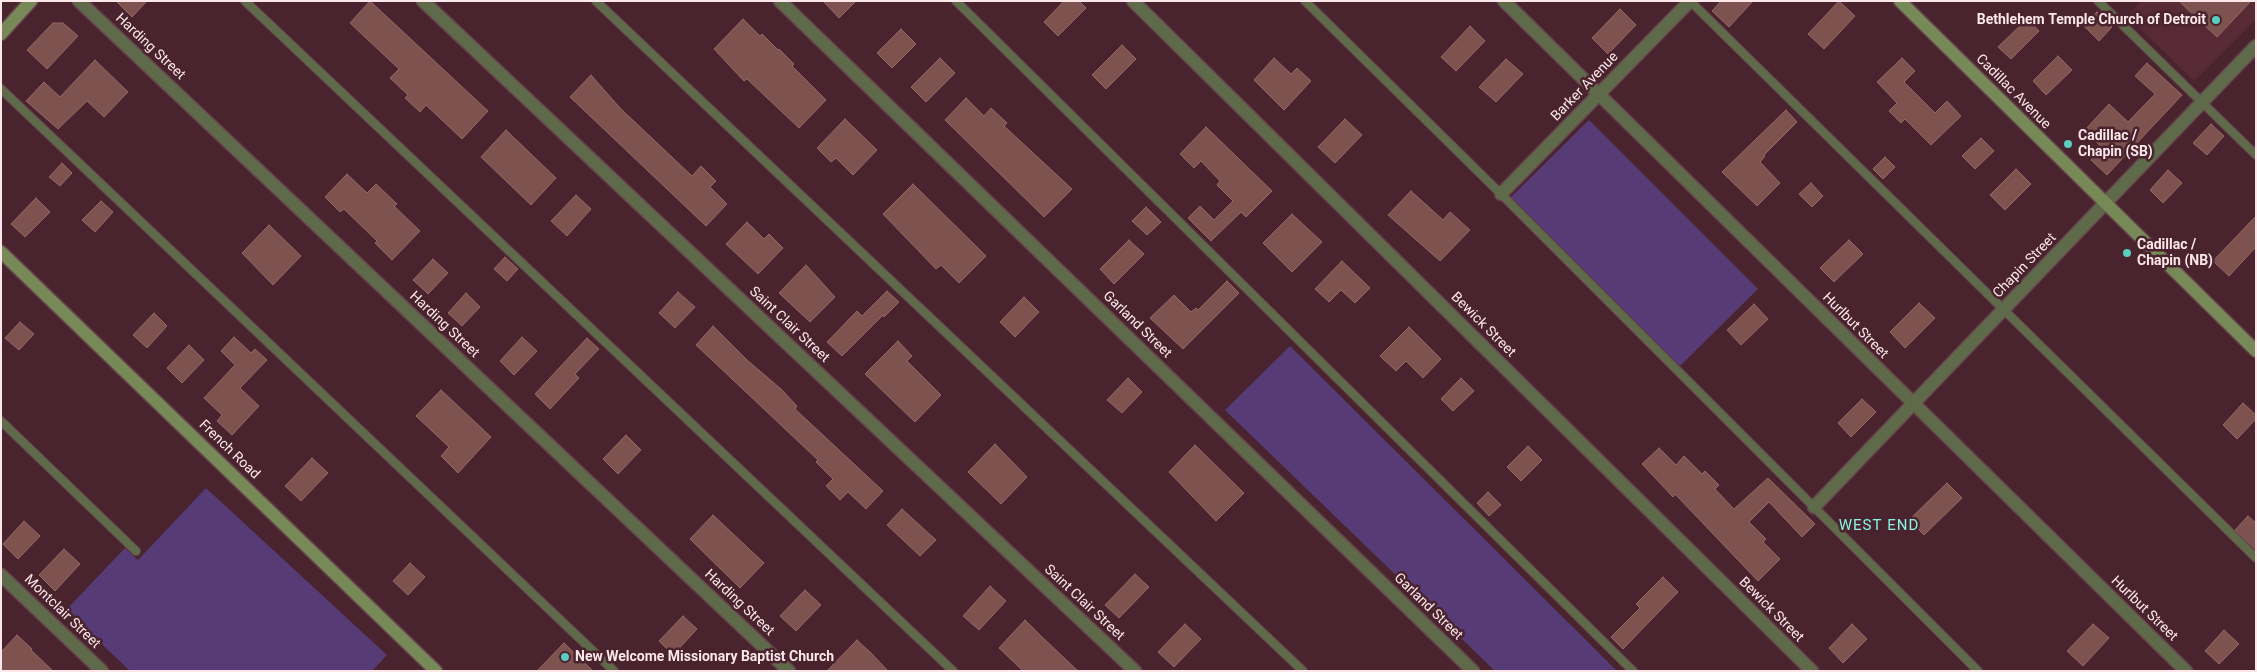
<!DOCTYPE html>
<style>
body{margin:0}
#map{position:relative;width:2257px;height:672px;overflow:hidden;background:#49232d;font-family:Roboto,sans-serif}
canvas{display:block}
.frame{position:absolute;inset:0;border:2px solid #fce7eb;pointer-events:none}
</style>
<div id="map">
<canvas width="2257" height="672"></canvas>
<div class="frame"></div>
</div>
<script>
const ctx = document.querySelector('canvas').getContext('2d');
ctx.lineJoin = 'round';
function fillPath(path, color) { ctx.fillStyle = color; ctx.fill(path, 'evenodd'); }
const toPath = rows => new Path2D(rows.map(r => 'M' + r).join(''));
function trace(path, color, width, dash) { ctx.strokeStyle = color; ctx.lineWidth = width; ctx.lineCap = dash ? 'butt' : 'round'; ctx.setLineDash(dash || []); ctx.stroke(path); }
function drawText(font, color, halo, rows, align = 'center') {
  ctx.font = font + ' Roboto,sans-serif'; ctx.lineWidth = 5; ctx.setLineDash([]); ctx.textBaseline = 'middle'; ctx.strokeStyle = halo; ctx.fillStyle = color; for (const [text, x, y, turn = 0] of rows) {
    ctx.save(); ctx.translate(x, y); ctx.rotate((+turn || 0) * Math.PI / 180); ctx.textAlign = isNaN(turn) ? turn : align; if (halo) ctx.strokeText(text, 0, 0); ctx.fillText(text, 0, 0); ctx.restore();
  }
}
const built = toPath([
 [2141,1,2256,1,2256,19,2194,81,2127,16]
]);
const green = toPath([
 [1589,120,1758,289,1680,366,1511,197],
 [1290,346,1617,671,1495,671,1225,410],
 [206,488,387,655,372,671,130,671,66,610,125,548,138,560]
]);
const building = toPath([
 [116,1,147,1,132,17,116,1],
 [370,1,488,111,462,139,426,105,420,112,405,98,408,95,390,78,399,69,350,23,370,1],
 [823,1,856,1,839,18,823,1],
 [1064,1,1079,1,1086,8,1058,36,1044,22,1064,1],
 [1721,1,1753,1,1729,27,1712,11,1721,1],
 [1839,1,1855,16,1824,49,1808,34,1839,1],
 [2179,1,2251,1,2217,37,2179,1],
 [1620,9,1636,25,1608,54,1592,38,1620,9],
 [2097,12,2112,27,2099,41,2084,26,2097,12],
 [743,19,760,36,762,34,778,50,779,49,794,64,792,66,826,100,799,128,747,79,744,81,714,49,743,19],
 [2027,19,2039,31,2011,59,1998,47,2027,19],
 [53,23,63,23,78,36,47,69,27,50,53,23],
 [1470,26,1485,41,1456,71,1441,57,1470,26],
 [901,29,916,44,892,68,877,53,901,29],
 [1122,45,1136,59,1106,89,1092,75,1122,45],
 [2058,56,2072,70,2046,95,2033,81,2058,56],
 [940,58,955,73,926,102,911,87,940,58],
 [1274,58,1291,74,1297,68,1311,81,1284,110,1254,80,1274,58],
 [1902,58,1915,71,1904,82,1935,113,1947,101,1961,116,1931,145,1905,119,1901,123,1889,111,1897,103,1877,82,1902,58],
 [1506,59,1523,74,1496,102,1479,87,1506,59],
 [95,60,128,92,104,117,87,101,58,129,26,101,44,82,60,97,95,60],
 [2147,63,2182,95,2107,175,2091,160,2103,148,2084,131,2109,104,2128,122,2155,94,2135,76,2147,63],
 [591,75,620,108,692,176,701,166,716,181,710,187,727,204,706,226,570,97,591,75],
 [966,98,984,116,991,108,1007,123,1004,126,1072,189,1044,217,945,120,966,98],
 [1786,110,1797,122,1764,155,1765,156,1760,162,1780,183,1757,206,1722,172,1786,110],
 [845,119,877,150,853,175,836,158,831,162,817,148,845,119],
 [1345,119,1362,135,1335,163,1318,147,1345,119],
 [2211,124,2224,136,2207,155,2193,143,2211,124],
 [1206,127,1272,191,1246,217,1241,212,1211,241,1188,218,1200,206,1214,220,1233,201,1217,185,1220,181,1201,161,1194,168,1180,154,1206,127],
 [506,130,556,178,531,205,481,157,506,130],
 [1981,138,1994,151,1975,169,1962,156,1981,138],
 [1885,157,1895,167,1883,179,1873,169,1885,157],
 [62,163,72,173,60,186,49,177,62,163],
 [2016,169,2031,184,2005,210,1990,195,2016,169],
 [2168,170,2182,183,2163,203,2150,190,2168,170],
 [347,174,367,193,376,184,397,204,394,206,420,231,392,260,375,243,377,241,344,209,340,212,325,197,347,174],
 [1811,183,1823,196,1812,207,1799,194,1811,183],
 [913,184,986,256,959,283,941,265,936,269,883,214,913,184],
 [1411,191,1443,220,1450,212,1470,230,1440,261,1388,215,1411,191],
 [576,195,591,209,567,236,551,221,576,195],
 [36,198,50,212,25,237,11,224,36,198],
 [101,201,113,212,95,232,82,220,101,201],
 [1146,207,1161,222,1147,235,1132,221,1146,207],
 [1292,214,1322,242,1292,272,1263,243,1292,214],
 [2256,216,2256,247,2229,276,2213,261,2256,216],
 [747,222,764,239,769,234,783,248,758,274,726,244,747,222],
 [269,225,301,256,273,285,242,253,269,225],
 [1129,240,1144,254,1114,284,1100,269,1129,240],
 [1849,240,1863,254,1834,282,1820,268,1849,240],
 [505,257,518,269,507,281,494,269,505,257],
 [433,259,448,273,428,294,413,280,433,259],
 [1342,261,1370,288,1355,303,1341,290,1329,302,1315,289,1342,261],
 [806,265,835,297,810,322,779,293,806,265],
 [1227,281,1239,293,1183,349,1150,318,1174,295,1191,312,1196,308,1198,310,1227,281],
 [887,291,899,302,884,317,883,315,842,356,827,342,857,311,862,316,887,291],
 [678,292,695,307,675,328,659,313,678,292],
 [466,293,480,307,462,326,448,313,466,293],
 [1024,297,1039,312,1015,337,1000,322,1024,297],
 [1919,303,1935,318,1905,348,1890,332,1919,303],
 [1754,304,1768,319,1741,345,1727,330,1754,304],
 [154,313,167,326,147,348,133,335,154,313],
 [20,322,34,334,19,350,5,338,20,322],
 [713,326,747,360,781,389,797,406,795,409,883,491,866,509,848,492,840,500,826,486,833,479,816,462,818,460,696,345,713,326],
 [1409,327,1441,359,1423,378,1406,361,1396,371,1380,356,1409,327],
 [234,337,251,353,255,349,267,360,240,388,259,406,232,435,217,421,222,415,204,398,235,365,221,351,234,337],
 [522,337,537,351,514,375,500,361,522,337],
 [587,338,599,349,575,374,579,378,550,409,535,394,587,338],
 [898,341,912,356,907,361,941,395,915,422,865,374,898,341],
 [189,345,204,360,182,383,167,368,189,345],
 [1128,378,1142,392,1122,413,1107,400,1128,378],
 [1461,378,1474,391,1453,411,1441,399,1461,378],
 [441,390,491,437,458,473,441,456,449,447,416,416,441,390],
 [1862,399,1876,412,1851,437,1838,423,1862,399],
 [2243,403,2256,415,2256,419,2237,439,2223,425,2243,403],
 [626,435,641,450,618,474,603,459,626,435],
 [995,444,1027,477,1001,504,968,472,995,444],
 [1195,445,1244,493,1216,521,1169,472,1195,445],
 [1528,446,1542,460,1521,481,1507,467,1528,446],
 [1659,448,1676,465,1684,456,1702,474,1705,471,1719,485,1715,489,1734,509,1768,478,1815,524,1802,537,1769,502,1749,522,1766,539,1763,542,1780,559,1758,581,1675,494,1673,497,1642,464,1659,448],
 [312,458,328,473,301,501,285,486,312,458],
 [1947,483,1962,498,1924,535,1909,520,1947,483],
 [1488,492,1501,505,1489,516,1477,503,1488,492],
 [902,509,936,540,920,556,887,525,902,509],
 [713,515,764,563,740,588,690,539,713,515],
 [2248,516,2256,523,2256,550,2235,530,2248,516],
 [24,521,40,536,18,559,3,544,24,521],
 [64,549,80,564,55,591,39,575,64,549],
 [410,563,425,577,408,595,393,581,410,563],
 [1135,574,1149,587,1119,618,1105,605,1135,574],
 [1663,577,1678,592,1623,649,1611,637,1640,608,1636,604,1663,577],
 [990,586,1006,601,979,630,963,616,990,586],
 [805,590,821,605,796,631,780,616,805,590],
 [683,616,697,629,673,655,659,641,683,616],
 [1025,620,1040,635,1078,671,1023,671,999,648,1025,620],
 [1185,624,1201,639,1174,667,1158,652,1185,624],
 [1852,624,1867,639,1843,663,1829,648,1852,624],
 [2093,624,2109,638,2083,666,2067,651,2093,624],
 [2224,630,2239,644,2219,664,2205,651,2224,630],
 [17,635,32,649,31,650,53,671,1,671,1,652,17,635],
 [857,640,872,654,888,671,827,671,857,640],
 [564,643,593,671,537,671,564,643]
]);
const lane = toPath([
 [245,1,953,671],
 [596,1,1303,671],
 [956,1,1633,671],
 [1305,1,1501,194,1978,671],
 [1690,1,2256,558],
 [2098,1,2256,155],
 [1,89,614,671],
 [1,421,136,551]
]);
const street = toPath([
 [79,1,789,671],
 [423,1,1135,671],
 [780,1,1473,671],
 [1133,1,1812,671],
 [1504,1,2186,671],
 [1501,194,1690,1],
 [1814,507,2256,46],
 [1,575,102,671]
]);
const secondary = toPath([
 [1900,1,2256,351],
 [1,34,31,1],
 [1,252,436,671]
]);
const markers = [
 [2216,20,5,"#58cebf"],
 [2068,144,5,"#58cebf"],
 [2127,253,5,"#58cebf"],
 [565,657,5,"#58cebf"]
];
const poiNames = [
 ["Bethlehem Temple Church of Detroit",2206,20,"right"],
 ["Cadillac /",2078,136],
 ["Chapin (SB)",2078,152],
 ["Cadillac /",2137,245],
 ["Chapin (NB)",2137,261],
 ["New Welcome Missionary Baptist Church",575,657]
];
const streetNames = [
 ["Harding Street",150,47,43],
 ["Barker Avenue",1585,87,-46],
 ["Cadillac Avenue",2013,92,45],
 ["Chapin Street",2025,266,-46],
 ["Harding Street",444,325,43],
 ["Saint Clair Street",789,325,43],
 ["Garland Street",1137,325,44],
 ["Bewick Street",1483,325,45],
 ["Hurlbut Street",1855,326,45],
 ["French Road",229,450,44],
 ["Harding Street",739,603,43],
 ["Saint Clair Street",1084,603,43],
 ["Garland Street",1428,607,44],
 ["Hurlbut Street",2144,609,44],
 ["Bewick Street",1771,610,45],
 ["Montclair Street",62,612,44]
];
const neighbourhoodNames = [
 ["WEST END",1879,526]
];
fillPath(built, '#572a36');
fillPath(green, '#573b77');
fillPath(building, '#7e524f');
trace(building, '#976965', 1);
trace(lane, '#66424b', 10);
trace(street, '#66424b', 15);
trace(secondary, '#66424b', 15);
trace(lane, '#5f6a4b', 8);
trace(street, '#5f6a4b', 12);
trace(secondary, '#788958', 12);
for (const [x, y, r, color] of markers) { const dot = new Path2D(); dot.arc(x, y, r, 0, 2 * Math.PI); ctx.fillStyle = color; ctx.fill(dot); trace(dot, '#49232d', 2); }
drawText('bold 14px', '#fce7eb', '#49232d', poiNames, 'left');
drawText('14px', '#fce7eb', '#49232d', streetNames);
ctx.letterSpacing = '1px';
drawText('15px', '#89f2e3', '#49232d', neighbourhoodNames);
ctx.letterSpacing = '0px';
</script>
